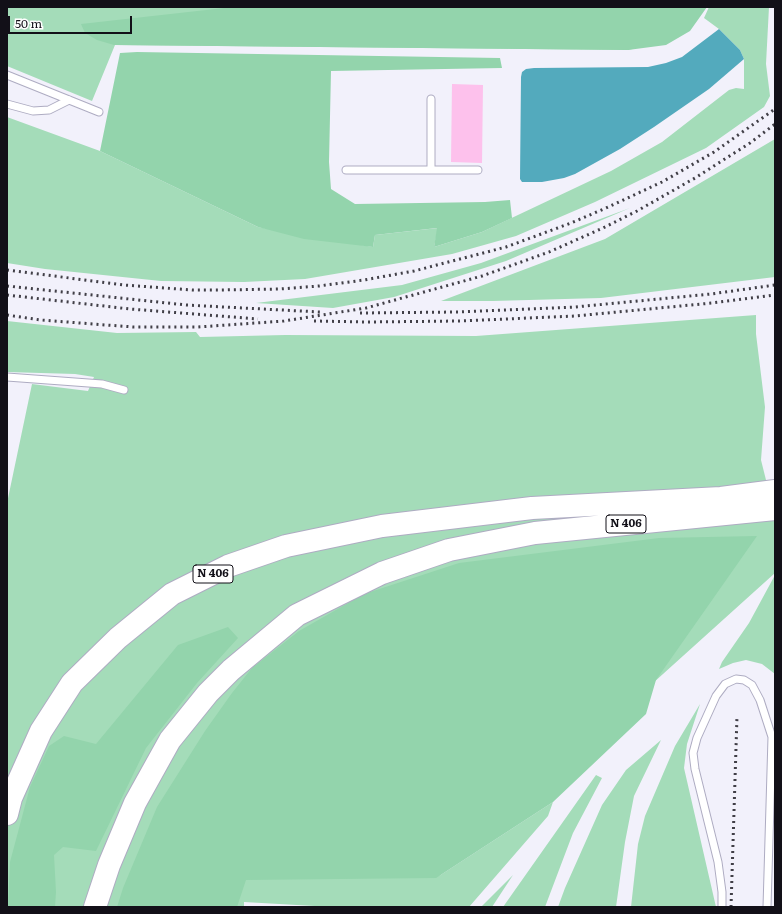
<!DOCTYPE html>
<style>
body{margin:0}
#map{position:relative;width:782px;height:914px;overflow:hidden;background:#f2f1fb;font-family:Literata,serif}
canvas{display:block}
.frame{position:absolute;inset:0;border:8px solid #121018;pointer-events:none}
.scale{position:absolute;left:8px;top:16px;width:124px;height:18px;box-sizing:border-box;border:2px solid #121018;border-top:0;padding-left:5px;font-size:12px;line-height:14px;white-space:nowrap;color:#121018;-webkit-text-stroke:3px #fff;paint-order:stroke}
</style>
<div id="map">
<canvas width="782" height="914"></canvas>
<div class="frame"></div>
<div class="scale">50 m</div>
</div>
<script>
const ctx = document.querySelector('canvas').getContext('2d');
ctx.lineJoin = 'round';
function fillPath(path, color) { ctx.fillStyle = color; ctx.fill(path, 'evenodd'); }
const toPath = rows => new Path2D(rows.map(r => 'M' + r).join(''));
function trace(path, color, width, dash) { ctx.strokeStyle = color; ctx.lineWidth = width; ctx.lineCap = dash ? 'butt' : 'round'; ctx.setLineDash(dash || []); ctx.stroke(path); }
function drawText(font, color, halo, rows, align = 'center') {
  ctx.font = font + ' Literata,serif'; ctx.lineWidth = 4; ctx.setLineDash([]); ctx.textBaseline = 'middle'; ctx.strokeStyle = halo; ctx.fillStyle = color; for (const [text, x, y, turn = 0] of rows) {
    ctx.save(); ctx.translate(x, y); ctx.rotate((+turn || 0) * Math.PI / 180); ctx.textAlign = isNaN(turn) ? turn : align; if (halo) ctx.strokeText(text, 0, 0); ctx.fillText(text, 0, 0); ctx.restore();
  }
}
const green = toPath([
 [7,7,706,7,665,42,628,50,115,45,92,101,7,66],
 [709,7,769,7,766,64,770,96,764,107,706,148,595,202,516,236,452,254,305,279,244,282,161,281,45,269,7,263,7,117,100,151,258,227,373,247,375,235,438,228,434,247,482,232,611,171,662,142,729,90,736,88,744,89,744,59,740,50,719,29,704,18],
 [775,139,775,277,601,298,493,301,441,301,605,239],
 [630,208,506,261,394,297,333,308,256,303,402,285,481,263],
 [756,315,756,334,765,407,761,460,775,516,775,573,439,876,553,802,548,816,469,907,332,907,244,902,244,907,7,907,7,503,32,384,88,391,94,377,75,374,7,372,7,321,117,333,196,332,200,337,285,335,476,336],
 [775,575,775,674,762,664,746,660,733,663,719,669,722,662,749,623],
 [700,704,687,744,684,768,716,907,631,907,638,844,645,816,675,746],
 [661,740,634,796,625,842,616,907,558,907,565,888,602,805,626,770],
 [596,775,602,778,573,833,545,907,503,907],
 [513,875,492,907,481,907]
]);
const forest = toPath([
 [233,7,707,7,690,31,666,45,628,50,114,45,97,40,85,33,81,24],
 [137,52,500,58,502,68,331,71,329,162,331,189,355,204,485,202,510,200,512,218,482,232,434,247,437,228,375,235,373,247,304,239,258,227,100,151,120,53],
 [757,536,656,680,646,714,553,802,436,878,246,880,237,907,117,907,123,888,157,807,205,731,232,693,252,668,299,631,364,594,459,563,659,538],
 [228,627,238,638,197,683,146,748,96,851,63,847,54,855,56,892,55,907,8,907,10,862,30,787,49,746,64,736,96,744,178,645]
]);
const water = toPath([
 [719,29,740,50,744,59,709,89,654,127,620,149,575,174,564,178,542,182,522,182,520,179,521,77,522,72,526,69,534,68,648,67,666,63,682,57]
]);
const building = toPath([
 [452,84,483,85,482,163,451,162]
]);
const lane = toPath([
 [7,75,99,112],
 [431,99,431,170],
 [7,104,33,111,49,110,69,100],
 [346,170,478,170],
 [7,377,102,384,124,390],
 [722,907,722,892,718,862,695,769,693,753,697,738,716,696,725,684,736,679,744,680,752,685,760,700,772,737,767,907]
]);
const highway = toPath([
 [7,814,11,798,41,731,72,683,118,638,172,594,228,566,286,546,382,526,532,508,721,498,775,491],
 [95,907,109,865,135,803,170,740,208,693,231,670,297,615,382,573,449,550,535,533,775,509]
]);
const rail = toPath([
 [7,270,124,285,192,290,220,290,280,289,319,286,364,280,414,271,506,247,571,223,606,208,662,182,714,152,775,109],
 [7,286,186,305,320,312],
 [7,295,130,309,258,319],
 [360,313,458,312,575,307,711,294,775,285],
 [7,315,41,320,106,325,134,327,198,327,284,321,366,308,482,276,549,252,603,228,637,211,695,178,750,143,775,124],
 [314,321,367,322,459,321,575,316,712,303,775,295],
 [731,907,737,716]
]);
const shields = [
 [626,524,40],
 [213,574,40]
];
const shieldNames = [
 ["N 406",626,524],
 ["N 406",213,574]
];
fillPath(green, '#a4dcb9');
fillPath(forest, '#93d4ac');
fillPath(water, '#53aabd');
fillPath(building, '#fdc1ec');
trace(lane, '#aeacc2', 9);
trace(highway, '#aeacc2', 24);
trace(lane, '#fff', 7);
trace(highway, '#fff', 22);
trace(rail, '#413f47', 3, [2, 4]);
for (const [x, y, w] of shields) { const box = new Path2D(); box.roundRect(x - w / 2, y - 9, w, 18, 3); ctx.fillStyle = '#fff'; ctx.fill(box); trace(box, '#121018', 1); }
drawText('bold 11px', '#121018', null, shieldNames);
</script>
